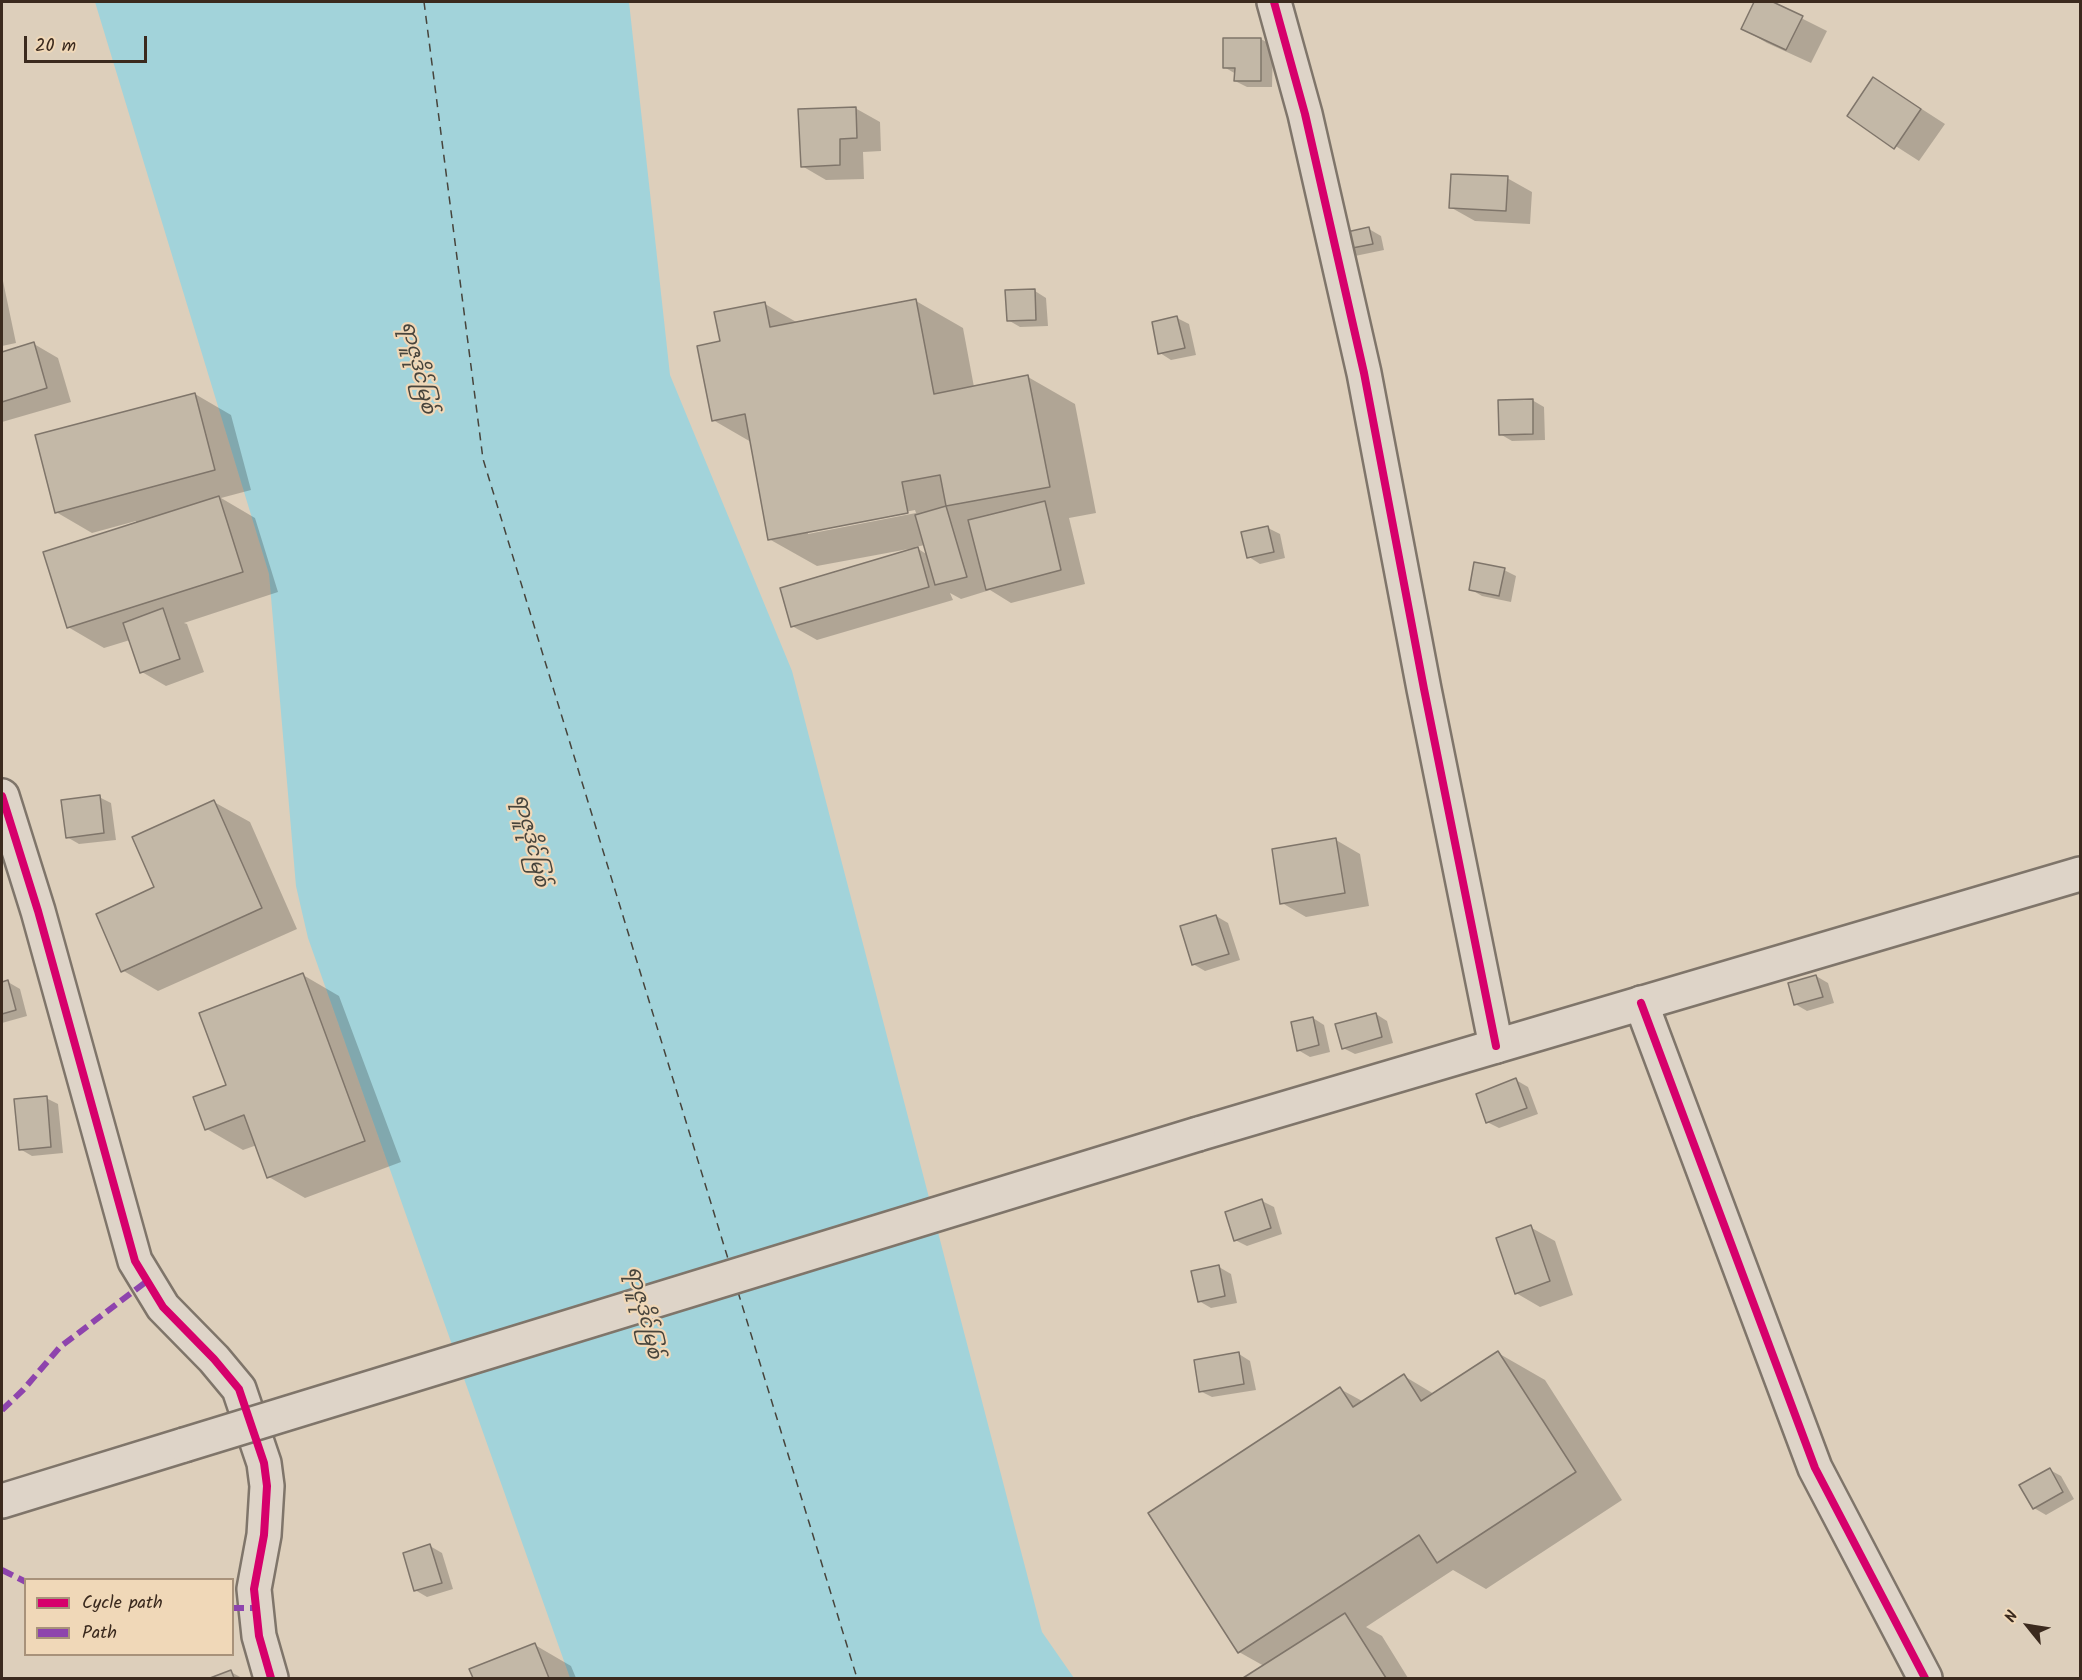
<!DOCTYPE html>
<meta charset="utf-8">
<style>
body{margin:0}
#map{position:relative;width:2082px;height:1680px;overflow:hidden;background:#ddcfbb;font-family:Kalam,sans-serif}
canvas{display:block}
.frame{position:absolute;inset:0;border:3px solid #3b2a1e;pointer-events:none}
.legend{position:absolute;left:24px;top:1578px;width:210px;height:78px;box-sizing:border-box;background:#f0d8b8;border:2px solid #a8927a;margin:0;padding:8px 10px;list-style:none;font-size:18px;color:#3b2a1e}
.legend li{display:flex;align-items:center;gap:12px;height:30px}
.legend b{width:30px;border:2px solid #a8927a}
.north{position:absolute;left:1998px;top:1596px;width:60px;height:60px;-webkit-text-stroke:4px #f0d8b8;paint-order:stroke;rotate:300deg;font-size:16px;font-weight:700;line-height:24px;text-align:center;color:#3b2a1e}
.north::after{content:'';display:block;margin:auto;width:21px;height:27px;background:#3b2a1e;clip-path:polygon(50% 0,100% 100%,50% 72%,0 100%)}
.scale{position:absolute;left:24px;top:36px;width:123px;height:27px;box-sizing:border-box;border:3px solid #3b2a1e;border-top:0;padding-left:8px;font-size:18px;line-height:21px;white-space:nowrap;color:#3b2a1e;-webkit-text-stroke:4px #f0d8b8;paint-order:stroke}
</style>
<div id="map">
<canvas width="2082" height="1680"></canvas>
<div class="frame"></div>
<ul class="legend">
<li><b style="height:8px;background:#d6006c"></b>Cycle path</li>
<li><b style="height:8px;background:#8e44ad"></b>Path</li>
</ul>
<div class="north">N</div>
<div class="scale">20 m</div>
</div>
<script>
const ctx = document.querySelector('canvas').getContext('2d');
ctx.lineJoin = 'round';
function fillPath(path, color) { ctx.fillStyle = color; ctx.fill(path, 'evenodd'); }
const toPath = rows => new Path2D(rows.map(r => 'M' + r).join(''));
function trace(path, color, width, dash) { ctx.strokeStyle = color; ctx.lineWidth = width; ctx.lineCap = dash ? 'butt' : 'round'; ctx.setLineDash(dash || []); ctx.stroke(path); }
function drawText(font, color, halo, rows, align = 'center') {
  ctx.font = font + ' Kalam,"Noto Sans Myanmar",sans-serif'; ctx.lineWidth = 4.5; ctx.setLineDash([]); ctx.textBaseline = 'middle'; ctx.strokeStyle = halo; ctx.fillStyle = color; for (const [text, x, y, turn = 0] of rows) {
    ctx.save(); ctx.translate(x, y); ctx.rotate((+turn || 0) * Math.PI / 180); ctx.textAlign = isNaN(turn) ? turn : align; if (halo) ctx.strokeText(text, 0, 0); ctx.fillText(text, 0, 0); ctx.restore();
  }
}
const water = toPath([
 [95,2,629,2,670,375,792,671,1042,1632,1074,1678,570,1678,308,938,296,886,269,574]
]);
const shadow = toPath([
 [1756,2,1769,2,1827,31,1811,63,1767,43,1743,29],
 [1261,39,1273,46,1272,87,1247,87,1235,81,1236,74,1224,67,1224,40],
 [1897,93,1945,124,1919,161,1849,116],
 [855,108,880,122,881,151,863,152,864,179,826,180,802,166],
 [1507,178,1532,192,1530,224,1475,221,1450,207],
 [1369,229,1381,236,1384,250,1355,256,1343,250],
 [2,280,3,281,16,343,2,346],
 [1035,291,1046,298,1048,326,1020,327,1008,320],
 [916,301,963,328,974,387,1028,377,1075,404,1096,513,1069,518,1085,584,1011,603,990,590,961,599,950,593,953,600,817,640,792,626,914,550,914,548,817,566,769,539,751,442,713,420,722,342,765,304,798,323],
 [915,510,916,513,808,534,808,531],
 [925,545,928,555,915,547],
 [1177,318,1189,324,1196,355,1171,360,1160,353],
 [34,344,58,358,71,402,2,422,2,354],
 [195,394,231,415,251,490,221,498,255,518,278,592,184,623,187,624,204,672,166,686,142,672,130,640,104,648,68,627,136,523,136,521,92,533,56,512],
 [1532,400,1544,407,1545,440,1512,441,1500,434],
 [1268,528,1280,534,1285,558,1260,564,1249,557],
 [1504,570,1516,576,1511,602,1482,596,1470,589],
 [99,797,111,803,116,840,79,844,67,837],
 [214,802,250,822,297,929,158,991,122,970,156,888],
 [1336,840,1360,854,1369,906,1306,917,1282,903],
 [1216,916,1228,923,1240,960,1205,971,1193,964],
 [303,975,339,996,401,1162,305,1198,269,1177,257,1145,243,1150,207,1129,227,1086],
 [1816,976,1828,983,1834,1003,1807,1011,1795,1004],
 [8,982,20,989,27,1016,2,1023,2,984],
 [1376,1014,1387,1021,1393,1043,1355,1054,1343,1048],
 [1313,1018,1324,1025,1330,1052,1310,1057,1298,1050],
 [1516,1080,1528,1087,1538,1114,1499,1128,1487,1122],
 [46,1098,58,1104,63,1153,32,1156,20,1149],
 [1262,1201,1274,1207,1282,1234,1247,1246,1235,1240],
 [1530,1227,1555,1241,1573,1295,1540,1307,1516,1293],
 [1219,1267,1231,1274,1237,1303,1211,1308,1199,1301],
 [1498,1353,1545,1380,1622,1500,1486,1589,1453,1570,1366,1627,1382,1636,1408,1678,1245,1678,1264,1666,1239,1652,1340,1389,1364,1402,1404,1376,1434,1394],
 [1239,1354,1250,1361,1256,1390,1212,1397,1200,1391],
 [2050,1470,2061,1476,2074,1499,2046,1515,2034,1508],
 [430,1546,442,1553,453,1589,427,1597,415,1590],
 [535,1645,571,1666,576,1678,475,1678,471,1670],
 [231,1672,242,1678,214,1678]
]);
const ferry = toPath([
 [424,2,483,459,729,1262],
 [738,1292,857,1678]
]);
const building = toPath([
 [1754,2,1773,2,1803,16,1786,50,1741,29,1754,2],
 [1223,38,1261,38,1261,81,1234,81,1235,68,1223,68,1223,38],
 [1873,77,1921,109,1894,149,1847,116,1873,77],
 [856,107,857,138,840,139,840,165,801,167,798,109,856,107],
 [1451,174,1508,176,1506,211,1449,208,1451,174],
 [1369,227,1373,244,1342,250,1338,234,1369,227],
 [1035,289,1036,320,1007,321,1005,290,1035,289],
 [916,299,934,394,1028,375,1050,487,946,506,940,475,902,482,908,513,768,540,745,414,712,421,697,346,720,341,714,312,765,302,770,327,916,299],
 [1177,316,1185,348,1158,354,1152,322,1177,316],
 [34,342,47,388,2,402,2,352,34,342],
 [195,393,215,470,55,513,35,435,195,393],
 [1533,399,1533,434,1499,435,1498,400,1533,399],
 [219,496,243,572,67,628,43,552,219,496],
 [1045,501,1061,570,986,590,968,520,1045,501],
 [946,506,967,577,935,585,915,515,946,506],
 [1268,526,1274,552,1247,558,1241,532,1268,526],
 [918,547,929,587,791,627,780,588,918,547],
 [1474,562,1505,568,1499,596,1469,590,1474,562],
 [163,608,180,659,140,673,123,623,163,608],
 [100,795,104,833,66,838,61,800,100,795],
 [214,800,262,908,121,972,96,914,154,887,132,837,214,800],
 [1336,838,1345,893,1280,904,1272,849,1336,838],
 [1216,915,1229,954,1192,965,1180,926,1216,915],
 [303,973,365,1141,267,1178,244,1115,205,1130,193,1097,226,1085,199,1013,303,973],
 [1816,975,1823,997,1794,1005,1788,983,1816,975],
 [8,980,16,1010,2,1014,2,982,8,980],
 [1376,1013,1382,1037,1342,1049,1335,1024,1376,1013],
 [1313,1017,1319,1045,1297,1051,1291,1022,1313,1017],
 [1516,1078,1527,1108,1486,1123,1476,1094,1516,1078],
 [47,1096,51,1147,19,1150,14,1099,47,1096],
 [1262,1199,1271,1228,1234,1241,1225,1212,1262,1199],
 [1531,1225,1550,1281,1515,1294,1496,1238,1531,1225],
 [1219,1265,1225,1296,1198,1302,1191,1271,1219,1265],
 [1498,1351,1576,1472,1437,1563,1419,1535,1238,1653,1148,1513,1340,1387,1353,1407,1404,1374,1421,1401,1498,1351],
 [1239,1352,1244,1384,1199,1392,1194,1360,1239,1352],
 [2050,1468,2063,1492,2033,1509,2019,1485,2050,1468],
 [430,1544,442,1583,414,1591,403,1553,430,1544],
 [1345,1613,1386,1678,1243,1678,1345,1613],
 [535,1643,549,1678,473,1678,469,1669,535,1643],
 [231,1670,234,1678,210,1678,231,1670]
]);
const street = toPath([
 [1274,2,1305,114,1364,373,1424,689,1496,1046],
 [2,796,38,911,135,1261,163,1307,214,1359,239,1389,264,1463,267,1486,264,1535,254,1589,259,1636,271,1678],
 [1641,1003,1815,1468,1925,1678]
]);
const highway = toPath([
 [1198,1134,2080,874],
 [2,1501,184,1445]
]);
const highwayBridge = toPath([
 [184,1445,1198,1134]
]);
const quiet = toPath([
 [2,1410,23,1390,60,1347,147,1281],
 [2,1570,26,1582],
 [232,1608,256,1608]
]);
const cycleway = toPath([
 [1274,2,1305,114,1364,373,1424,689,1496,1046],
 [2,796,38,911,135,1261,163,1307,214,1359,239,1389,264,1463,267,1486,264,1535,254,1589,259,1636,271,1678],
 [1641,1003,1815,1468,1925,1678]
]);
const waterNames = [
 ["ရာဇူဒိုင်မြစ်",416,368,77],
 ["ရာဇူဒိုင်မြစ်",529,841,77],
 ["ရာဇူဒိုင်မြစ်",642,1313,77]
];
fillPath(water, '#a2d3da');
fillPath(shadow, '#0003');
trace(ferry, '#47443c', 1.5, [8, 6]);
fillPath(building, '#c3b8a7');
trace(building, '#7f756a', 1.5);
trace(street, '#7f756a', 38);
trace(highway, '#7f756a', 38);
trace(street, '#ded4c8', 33);
trace(highway, '#ded4c8', 33);
trace(highwayBridge, '#7f756a', 38, []);
trace(highwayBridge, '#ded4c8', 33);
trace(quiet, '#8e44ad', 6, [12, 6]);
trace(cycleway, '#d6006c', 8);
drawText('italic 20px', '#47443c', '#f0d8b8', waterNames);
</script>
